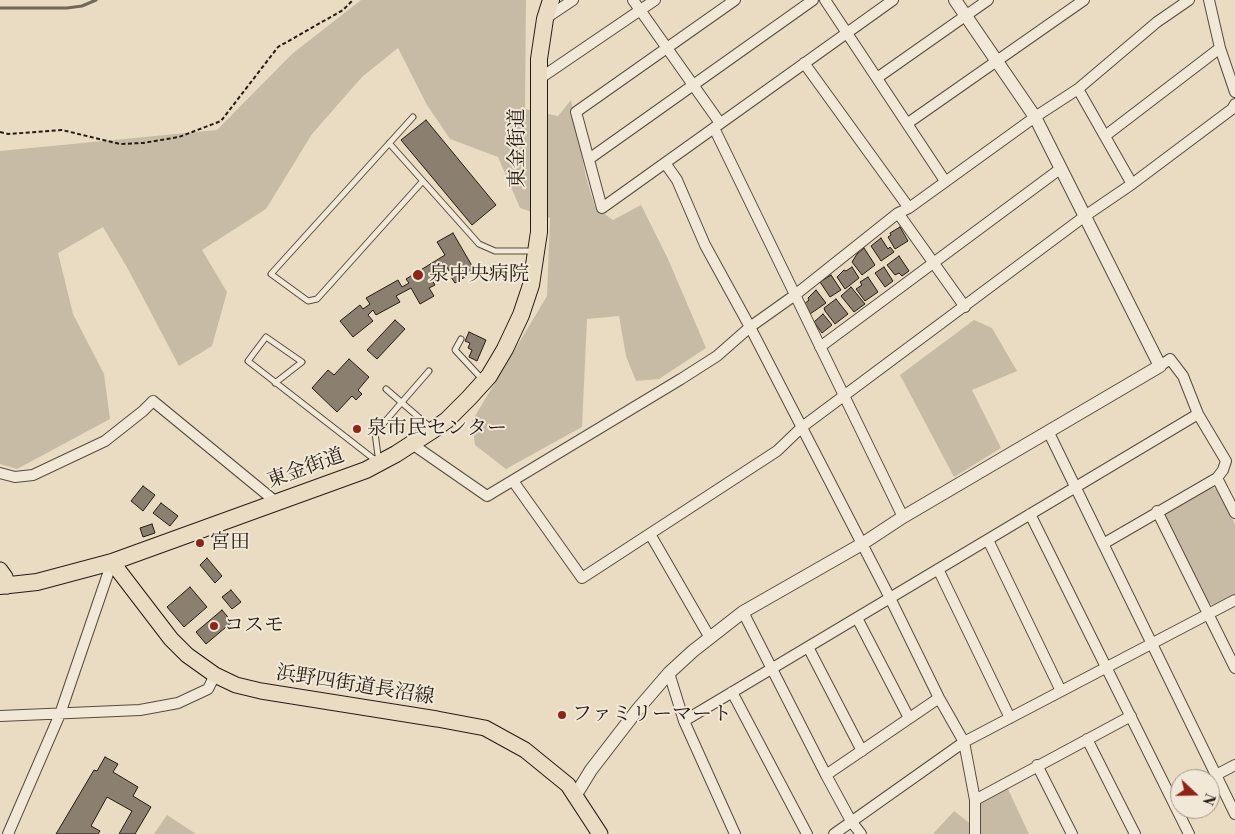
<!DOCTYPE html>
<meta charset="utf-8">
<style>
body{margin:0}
#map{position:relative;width:1235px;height:834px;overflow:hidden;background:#e9dcc3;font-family:"Libre Bodoni",serif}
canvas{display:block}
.north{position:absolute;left:1170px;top:769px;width:50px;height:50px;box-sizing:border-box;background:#f1e8d8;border:1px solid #9f9689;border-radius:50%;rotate:111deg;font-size:14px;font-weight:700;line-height:20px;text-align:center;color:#251b13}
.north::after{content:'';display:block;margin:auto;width:18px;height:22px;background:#8f2418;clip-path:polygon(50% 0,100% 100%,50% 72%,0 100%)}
</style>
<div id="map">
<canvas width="1235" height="834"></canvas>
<div class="north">N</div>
</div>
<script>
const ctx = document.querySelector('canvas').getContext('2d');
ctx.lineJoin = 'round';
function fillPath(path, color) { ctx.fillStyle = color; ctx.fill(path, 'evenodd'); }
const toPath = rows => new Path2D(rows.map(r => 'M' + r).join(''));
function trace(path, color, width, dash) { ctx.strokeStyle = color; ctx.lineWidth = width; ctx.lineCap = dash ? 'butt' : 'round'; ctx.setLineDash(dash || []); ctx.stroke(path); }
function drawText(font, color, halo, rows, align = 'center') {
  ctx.font = font + ' "Libre Bodoni","Noto Serif JP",serif'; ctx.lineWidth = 4; ctx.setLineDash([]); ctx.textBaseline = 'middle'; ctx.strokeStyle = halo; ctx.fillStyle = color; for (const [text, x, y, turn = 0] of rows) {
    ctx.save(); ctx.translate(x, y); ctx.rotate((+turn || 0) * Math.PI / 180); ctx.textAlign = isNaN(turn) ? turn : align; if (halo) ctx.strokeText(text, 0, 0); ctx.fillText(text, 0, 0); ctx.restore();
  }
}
const green = toPath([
 [361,0,526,0,525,109,558,116,571,100,586,177,595,207,613,220,641,205,668,259,706,348,659,379,636,381,626,356,619,316,587,319,582,427,506,469,475,445,472,421,547,296,550,218,520,208,498,157,450,139,427,105,398,48,362,77,312,134,266,209,202,250,227,292,212,346,179,366,128,269,103,227,58,253,73,314,104,374,110,419,17,469,0,464,0,151,217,130,292,54],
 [974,320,992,328,1017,371,972,390,1001,448,954,477,900,375],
 [1212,487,1218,490,1235,524,1235,594,1213,605,1205,602,1164,519,1167,509],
 [1007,787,1029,834,933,834,954,811,980,831,980,807,984,797],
 [167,815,196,834,154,834]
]);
const stream = toPath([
 [0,8,67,8,82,6,96,0]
]);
const building = toPath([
 [426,120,496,205,472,225,401,140,426,120],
 [900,227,908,241,895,249,888,237,891,235,890,233,900,227],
 [453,233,475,271,455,283,451,277,460,271,457,267,449,271,446,265,435,271,438,277,432,280,435,285,429,288,434,296,420,304,411,288,396,296,400,302,376,315,373,310,368,315,373,321,353,337,340,321,360,305,363,309,370,304,366,298,398,280,402,287,409,283,406,279,445,255,437,242,453,233],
 [881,238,888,249,890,247,894,252,881,261,871,246,881,238],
 [864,248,875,265,862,275,852,262,857,254,864,248],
 [899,256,909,271,902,276,899,273,895,275,887,265,899,256],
 [852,267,859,278,845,289,837,277,844,270,846,271,852,267],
 [884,267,893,281,885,287,875,273,884,267],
 [831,275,841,290,830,297,820,282,831,275],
 [868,277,878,292,865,301,856,289,862,285,860,282,868,277],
 [851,287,865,304,854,312,841,296,851,287],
 [816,290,826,303,810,314,803,305,809,300,808,298,816,290],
 [836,299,848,314,835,324,825,311,824,308,836,299],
 [823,314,832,325,822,333,814,322,823,314],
 [395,320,405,329,377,359,367,350,395,320],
 [469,332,486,340,477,361,469,357,472,350,468,348,470,343,465,341,469,332],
 [349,359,369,377,358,390,362,394,356,400,352,396,337,412,312,388,328,370,334,375,349,359],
 [143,486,155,495,143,511,131,501,143,486],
 [161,503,178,516,170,526,153,513,161,503],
 [152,524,155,533,143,537,140,528,152,524],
 [207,558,222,576,215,583,200,565,207,558],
 [190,587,207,607,184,627,167,607,190,587],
 [231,590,241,602,232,609,222,597,231,590],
 [222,610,232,622,206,644,196,632,222,610],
 [105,757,118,764,113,772,138,787,133,796,151,807,135,834,119,834,132,811,107,797,91,826,100,831,98,834,56,834,94,770,97,771,105,757]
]);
const path = toPath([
 [0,132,8,134,62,130,120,144,143,143,179,137,221,121,278,47,343,10,353,0]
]);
const service = toPath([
 [413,117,271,274,308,301,317,299,422,182],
 [389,143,479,244,495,251,533,251],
 [461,339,455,350,482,379],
 [275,383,302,362,266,337,248,361,379,463,375,433,429,371],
 [386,389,431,428]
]);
const minor = toPath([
 [633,0,720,123],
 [735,0,576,112,602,208,893,0],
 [825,0,945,181],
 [1209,0,1220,48,1235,92],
 [546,18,573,0],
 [804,63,909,208],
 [877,78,988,0],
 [539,79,655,0],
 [1078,89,1132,184],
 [908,123,1084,0],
 [714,128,903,517],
 [1105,136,1220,48],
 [589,159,813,0],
 [665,163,677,180,705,245,750,327,890,598,939,698,964,742,975,800,975,834],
 [898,213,965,307],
 [820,347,1060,169],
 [1049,433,1235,814],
 [412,444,487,496,681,379,717,356,750,327,795,295,898,213,909,208,1035,117,1078,89,1157,22,1189,0],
 [0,473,15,477,33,475,105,441,143,411,153,401,276,502],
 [1217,478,1235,513],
 [513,481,582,578,777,451,802,427,1085,216,1132,184,1232,109,1235,104],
 [1157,511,1235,668],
 [1030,514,1189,834],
 [650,534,710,638],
 [988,540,1061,691],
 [1103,544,1217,478,1223,470,1226,461,1198,414,1183,376,1170,359,1160,366],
 [938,569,1010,718],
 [743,612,826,775,851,821,861,834],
 [857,618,909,718],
 [808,647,862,751],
 [669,673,684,721,735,834],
 [732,692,807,834],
 [0,716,140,710,178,703,208,689,215,675],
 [684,721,1198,414],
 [1087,739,1135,834],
 [1037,765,1072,834],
 [826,775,939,698],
 [1216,775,1235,765],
 [975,800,1131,716],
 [8,834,60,714,112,562],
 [834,834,964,742,1235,600]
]);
const tertiary = toPath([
 [575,796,591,770,638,709,669,673,693,651,743,612,862,544,903,517,1160,366,1035,117,955,0]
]);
const primary = toPath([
 [112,562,171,639,187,655,215,675,236,685,261,691,437,719,485,728,525,750,568,785,600,834],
 [0,570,5,577,7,586]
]);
const trunk = toPath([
 [0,586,37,582,112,562,366,470,396,454,433,430,447,420,469,398,489,376,505,349,521,315,531,285,539,232,539,59,545,19,551,0]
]);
const markers = [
 [418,275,6,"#8f2418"],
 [357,429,5,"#8f2418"],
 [200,543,5,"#8f2418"],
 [214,626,5,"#8f2418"],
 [562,715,5,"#8f2418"]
];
const streetNames = [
 ["東金街道",518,148,-90],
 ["東金街道",306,469,-20],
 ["浜野四街道長沼線",355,686,9]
];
const poiNames = [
 ["泉中央病院",429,275],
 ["泉市民センター",367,429],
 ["宮田",210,543],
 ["コスモ",224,626],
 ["ファミリーマート",572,715]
];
fillPath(green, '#c8bba5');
trace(stream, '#726759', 3);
fillPath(building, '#8b7f6f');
trace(building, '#251b13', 1);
trace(service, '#564b3f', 7);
trace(minor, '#564b3f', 12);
trace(tertiary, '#564b3f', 14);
trace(primary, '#251b13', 17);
trace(trunk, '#251b13', 18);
trace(path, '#251b13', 2, [4, 2.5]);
trace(service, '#f1e8d8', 5);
trace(minor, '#f1e8d8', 10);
trace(tertiary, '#f1e8d8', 12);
trace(primary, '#e9dcc3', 15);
trace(trunk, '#e9dcc3', 16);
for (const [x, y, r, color] of markers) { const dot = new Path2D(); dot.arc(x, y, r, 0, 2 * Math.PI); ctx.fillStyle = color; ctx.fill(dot); trace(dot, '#f1e8d8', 2); }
drawText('20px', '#251b13', '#f1e8d8', streetNames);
drawText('20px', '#251b13', '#f1e8d8', poiNames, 'left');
</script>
